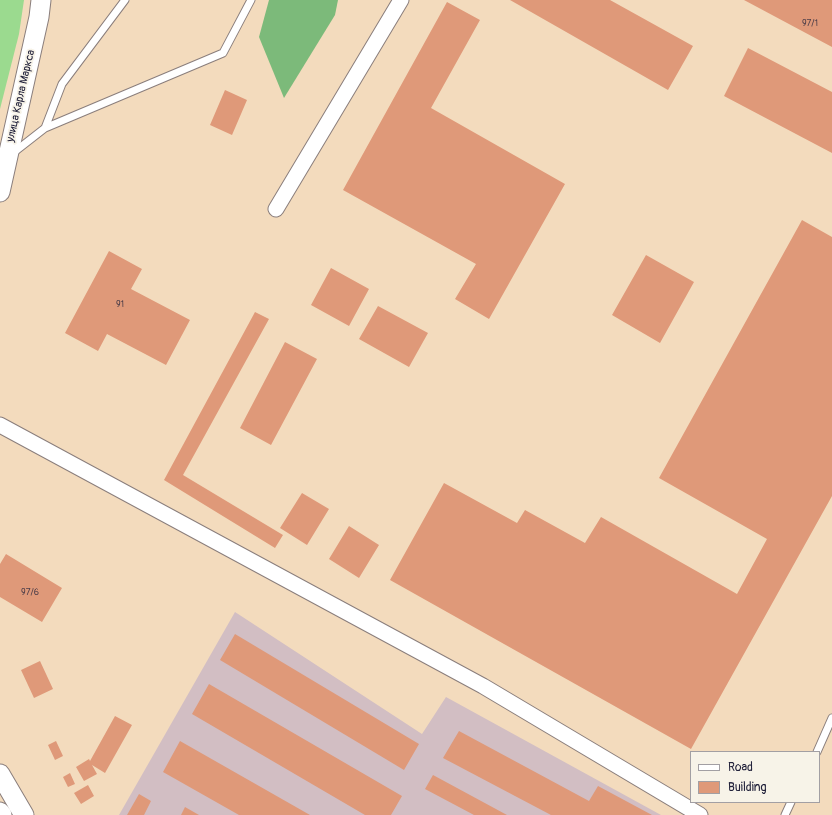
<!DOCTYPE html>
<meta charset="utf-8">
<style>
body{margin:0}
#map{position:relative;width:832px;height:815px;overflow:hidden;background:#f3dbbd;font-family:Pangolin,sans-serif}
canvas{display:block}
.legend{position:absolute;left:690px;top:751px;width:130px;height:52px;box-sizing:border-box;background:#f7f3e8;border:1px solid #a29fa3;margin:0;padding:5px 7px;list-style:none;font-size:12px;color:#22223b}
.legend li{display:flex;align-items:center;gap:8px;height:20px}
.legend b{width:20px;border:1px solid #a29fa3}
</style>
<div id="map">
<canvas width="832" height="815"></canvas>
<ul class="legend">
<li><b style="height:5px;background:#fff"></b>Road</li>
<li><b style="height:11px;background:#df9979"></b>Building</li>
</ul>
</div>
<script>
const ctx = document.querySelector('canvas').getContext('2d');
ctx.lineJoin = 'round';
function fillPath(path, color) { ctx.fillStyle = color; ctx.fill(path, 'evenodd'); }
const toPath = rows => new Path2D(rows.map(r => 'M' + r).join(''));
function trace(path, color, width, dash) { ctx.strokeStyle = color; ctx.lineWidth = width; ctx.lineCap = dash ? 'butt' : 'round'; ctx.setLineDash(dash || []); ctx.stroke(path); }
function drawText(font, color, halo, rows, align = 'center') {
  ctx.font = font + ' Pangolin,sans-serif'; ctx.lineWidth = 3.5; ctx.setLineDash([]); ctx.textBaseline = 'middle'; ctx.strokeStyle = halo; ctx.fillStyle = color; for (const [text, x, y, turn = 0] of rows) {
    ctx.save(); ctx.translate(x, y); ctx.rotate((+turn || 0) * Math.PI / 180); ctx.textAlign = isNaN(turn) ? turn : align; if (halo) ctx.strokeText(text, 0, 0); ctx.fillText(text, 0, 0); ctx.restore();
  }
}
const industrial = toPath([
 [235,612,422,734,446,697,661,815,119,815]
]);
const green = toPath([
 [0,0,24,0,19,34,0,109]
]);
const forest = toPath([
 [269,0,338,0,335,15,284,98,259,37]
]);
const building = toPath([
 [510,0,610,0,693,46,668,90],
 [744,0,832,0,832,47],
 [447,2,480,20,431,108,565,184,489,319,455,299,476,264,343,190],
 [748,48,832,92,832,153,724,96],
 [225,90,247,100,232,135,210,125],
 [802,220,832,237,832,496,691,749,390,580,444,483,517,523,525,510,585,543,601,517,737,594,767,539,659,478],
 [109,251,142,269,131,289,190,320,166,365,107,334,98,351,65,333],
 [646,255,694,282,660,343,612,315],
 [331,268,369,289,349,326,311,305],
 [378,306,428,333,409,367,359,339],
 [255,312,269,319,183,475,283,535,275,548,164,480],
 [285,342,317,359,271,445,240,428],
 [302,493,329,509,307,545,280,528],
 [349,526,379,545,359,578,329,559],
 [6,554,62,588,42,622,0,597,0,564],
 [235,634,419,744,404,770,220,660],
 [40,661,53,689,34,698,21,670],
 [209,684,402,796,391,815,365,815,192,714],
 [115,716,132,725,105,773,92,765,97,774,84,781,76,767,89,759,90,761],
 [459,731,589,801,598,786,652,815,551,815,443,758],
 [56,741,63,756,55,760,48,745],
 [180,741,310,815,239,815,163,772],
 [70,773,75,784,68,787,63,777],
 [433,775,507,815,474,815,425,789],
 [88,785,94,796,81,804,74,793],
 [139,794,151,801,144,815,127,815],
 [185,807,199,815,181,815]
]);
const service = toPath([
 [45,128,62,84,125,0],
 [13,153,45,128,223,53,251,0],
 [817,752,832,718],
 [785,815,791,802]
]);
const minor = toPath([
 [276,209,401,0],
 [0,425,483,686,700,815]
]);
const tertiary = toPath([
 [0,192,39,17,41,0],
 [0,774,24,815],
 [0,812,2,815]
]);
const numberNames = [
 ["97/1",810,24],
 ["91",120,305],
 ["97/6",30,593]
];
const streetNames = [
 ["улица Карла Маркса",21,96,-77]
];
fillPath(industrial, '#d2bec3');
fillPath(green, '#9bda8f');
fillPath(forest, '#7cba7a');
fillPath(building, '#df9979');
trace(service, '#8a7e7c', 9);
trace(minor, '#8a7e7c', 17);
trace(tertiary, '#8a7e7c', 21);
trace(service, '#fff', 7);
trace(minor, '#fff', 15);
trace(tertiary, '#fff', 19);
drawText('9px', '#51404a', null, numberNames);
drawText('11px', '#22223b', '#f7f3e8', streetNames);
</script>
